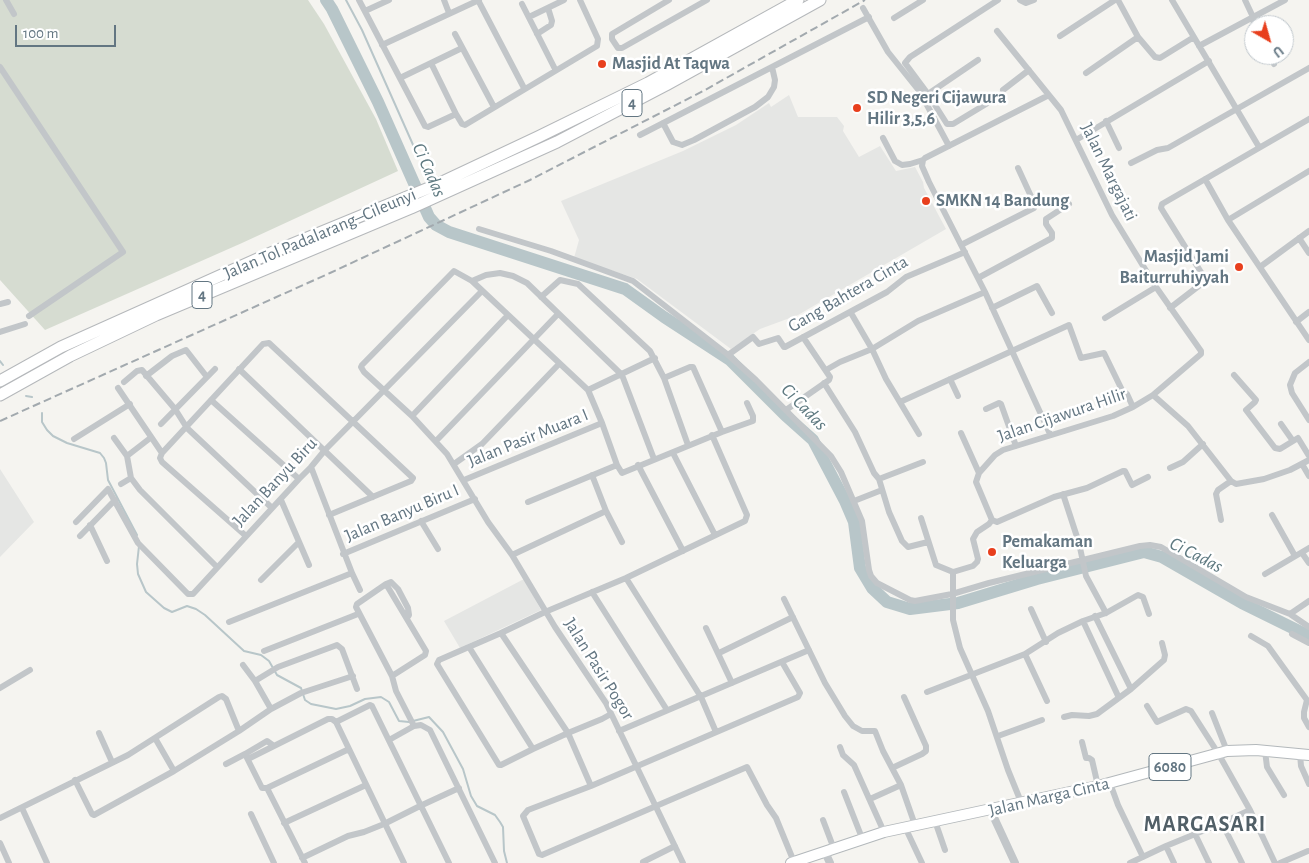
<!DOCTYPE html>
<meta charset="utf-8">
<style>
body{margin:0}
#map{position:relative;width:1309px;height:863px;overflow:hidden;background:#f5f4f0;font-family:"Alegreya Sans",sans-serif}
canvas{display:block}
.north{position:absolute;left:1244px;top:15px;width:50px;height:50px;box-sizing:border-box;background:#fff;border:1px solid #c1c8cd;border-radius:50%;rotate:142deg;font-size:14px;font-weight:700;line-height:20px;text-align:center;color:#637682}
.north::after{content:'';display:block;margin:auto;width:18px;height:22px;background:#e83f1d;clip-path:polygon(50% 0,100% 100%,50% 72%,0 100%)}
.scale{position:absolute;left:15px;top:25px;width:101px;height:22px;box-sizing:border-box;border:2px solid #637682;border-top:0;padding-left:6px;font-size:15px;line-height:18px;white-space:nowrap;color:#637682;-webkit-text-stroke:4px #fff;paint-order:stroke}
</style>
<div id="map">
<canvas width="1309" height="863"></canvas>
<div class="north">U</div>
<div class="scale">100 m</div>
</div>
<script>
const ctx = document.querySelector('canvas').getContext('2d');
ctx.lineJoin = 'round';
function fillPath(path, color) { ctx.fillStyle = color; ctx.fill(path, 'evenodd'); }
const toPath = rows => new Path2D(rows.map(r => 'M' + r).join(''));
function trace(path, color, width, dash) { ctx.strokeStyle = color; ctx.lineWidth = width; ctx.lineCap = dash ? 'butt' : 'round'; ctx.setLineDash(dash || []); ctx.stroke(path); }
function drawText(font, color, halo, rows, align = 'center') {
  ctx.font = font + ' "Alegreya Sans",sans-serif'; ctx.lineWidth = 5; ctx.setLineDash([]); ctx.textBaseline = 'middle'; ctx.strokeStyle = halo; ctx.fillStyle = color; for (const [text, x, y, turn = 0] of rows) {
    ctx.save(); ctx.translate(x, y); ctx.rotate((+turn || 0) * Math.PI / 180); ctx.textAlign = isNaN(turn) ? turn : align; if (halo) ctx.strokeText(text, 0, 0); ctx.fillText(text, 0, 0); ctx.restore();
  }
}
const built = toPath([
 [789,95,798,117,837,117,844,126,843,131,859,157,880,146,896,171,915,167,923,182,924,188,946,229,798,315,760,329,731,349,637,279,574,258,579,240,561,201,683,151,736,125,769,103,771,107],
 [0,469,34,522,0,557],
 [524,579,541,610,460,648,444,621]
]);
const green = toPath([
 [0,0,308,0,324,24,376,119,398,171,242,243,45,330,0,280]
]);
const stream = toPath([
 [346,0,362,30,414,147],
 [0,361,3,365],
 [26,396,32,397],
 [42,413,42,422,47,430,53,436,67,443,100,453,104,458,106,463,108,480,137,535],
 [139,546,137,564,138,574,146,592,164,608,172,612,187,606,196,609,205,615,244,651,261,655,269,661,277,675,301,688,305,700,311,704,336,709,350,706,365,699,381,697,389,702,399,721,409,722],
 [413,721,429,717,443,732,463,769,471,796,477,806,495,815,500,822,503,827,504,851,507,863]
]);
const river = toPath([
 [326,0,332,9,378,102,429,217,436,225,449,232,625,289,664,317,730,360,785,415,813,440,845,501,854,522,860,568,872,588,887,602,910,609,958,603,1037,579,1144,552,1162,557,1242,603,1309,636]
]);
const minor = toPath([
 [6,0,14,14],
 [359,0,425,126,428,127,456,114,462,124,465,125,597,46,598,39,580,0],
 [444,0,449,13],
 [478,0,524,88],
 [669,0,612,34,612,39,618,48,622,48,707,0],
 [1020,0,1026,3,1034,0],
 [1118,0,1138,37,1155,57,1160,58,1194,37],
 [1172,0,1259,147],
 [1245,0,1253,17,1254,25],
 [522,4,555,69],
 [863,8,888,52,920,92,949,146],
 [365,11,389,0],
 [529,17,564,0],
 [894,18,923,0],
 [997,31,1061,110,1112,215,1156,287,1201,351,1201,354,1153,395],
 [455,34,494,107],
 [537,34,551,25,552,21,548,8],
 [1060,36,1115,0],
 [382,45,479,0],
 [1199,46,1285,0],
 [1269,55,1274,64],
 [431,63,456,114],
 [0,67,123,252,29,316],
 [1086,73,1138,37],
 [400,78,462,48],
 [1003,90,1029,70],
 [928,94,978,60],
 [996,98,953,124,947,124,928,94,905,63,910,57,998,0],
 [1106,121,1119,148],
 [663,123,673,142,682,145,694,140,755,107,768,97,774,87,775,80,772,67],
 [640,135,869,17],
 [883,138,895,161,902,165,910,164,923,160,925,158,1049,95],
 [1076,140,1209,61],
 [923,160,922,166,929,182,985,292,1050,434],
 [1131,163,1157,150,1168,148,1309,68],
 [1205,179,1228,220,1309,340],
 [1228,220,1309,171],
 [479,229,551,251,633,281,727,354,756,380,831,456,841,472,862,521,869,570,871,576,877,583,910,600,915,601,952,594,989,583,1140,546,1150,545,1161,547,1246,597,1290,614,1309,627],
 [1299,238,1309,253],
 [961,245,1034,208,1035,205,1018,168],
 [1260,267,1309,231],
 [1204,277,1161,208,1162,204,1309,119],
 [978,278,1052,238,1052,233,1046,224,1046,219,1069,204],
 [472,281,486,275,500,273,513,276,527,283,622,375,654,459],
 [541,297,560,280,578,284,650,351,664,378,688,445],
 [0,304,8,302],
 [992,308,1037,286,1052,313],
 [1170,308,1209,278],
 [851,313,872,349,886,379,919,434],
 [1105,318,1156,287],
 [1296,322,1309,312],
 [0,332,25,324],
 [728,355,753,337,759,344,778,338,784,347,785,347,887,292,906,277,965,252],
 [1309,362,1295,373,1290,385,1292,393,1309,420],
 [239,369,373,497],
 [826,370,840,362,872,349,918,321,985,292],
 [1234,375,1256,400,1255,402,1246,410,1275,448,1280,449,1298,438,1309,456],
 [146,376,172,356,186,350,207,377],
 [664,378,690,367,693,367,722,432,622,473,617,465,602,423,588,390,472,281,454,271,362,365,361,367,364,372,412,416,447,454,488,522,512,555,555,627,606,703,683,863],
 [950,379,958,396],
 [124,382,137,371,142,370,175,409,187,428,272,508],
 [824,383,855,432,874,473,879,479,889,512,902,541,908,547,928,542],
 [118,388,162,453],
 [588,390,655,358],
 [211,400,299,479],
 [900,402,1069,325,1081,358,1104,353,1122,390,1127,394,1133,407],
 [986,409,999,403,1001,404,1016,446],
 [786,410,829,380,830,377,803,337],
 [412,416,508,315],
 [161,424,215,369],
 [1281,424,1293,441],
 [722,432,753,421,753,416,747,403],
 [961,433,979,473],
 [114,438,127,456],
 [74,439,130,404],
 [149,439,127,456,131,478,140,490,217,567],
 [436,441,558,314],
 [162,453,263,344,269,343,413,478,411,481,329,515],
 [162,453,160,458,162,462,246,536],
 [673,453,715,535],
 [454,464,482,444,559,364],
 [1302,464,1309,476],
 [638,465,683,551],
 [1170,468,1183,462,1203,444],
 [879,479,923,462],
 [464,480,602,423],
 [121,484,131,478],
 [1063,494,1079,543,1086,576,1106,613],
 [281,500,309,565],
 [854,501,882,490],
 [528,502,617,465],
 [606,511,622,542],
 [1272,515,1295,556],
 [921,518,936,565,953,572],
 [992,520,997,522,1054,497,1087,488,1123,471,1125,471,1132,485,1148,477],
 [1221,520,1216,494,1218,490,1231,481],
 [421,521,438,549],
 [76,522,108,489,138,543,188,594,193,594,299,479,311,467,325,450,481,292],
 [90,525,107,561],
 [80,536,115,500],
 [1302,553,1309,563],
 [343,554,475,499],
 [512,555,606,511,592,475],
 [352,573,360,590],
 [1265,574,1309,548],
 [626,578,701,697,716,732],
 [261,580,298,543],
 [386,584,391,582,398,589,408,608,409,615,407,618],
 [592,592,667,710],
 [784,599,825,683,845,716,853,726,862,731,875,731,883,751,901,785,915,825],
 [1031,609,1046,642],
 [1290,614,1309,601],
 [1095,616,1131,689,1164,660,1165,655,1162,643],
 [1083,621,1119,698],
 [229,622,352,573,311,467],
 [706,628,732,683],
 [501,633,545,612,626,578,745,521,747,515,712,435],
 [1292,634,1309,643],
 [1251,636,1268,646,1307,700,1304,712,1304,718,1309,727],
 [469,647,533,749],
 [264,651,358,614],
 [719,653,793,617],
 [1025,654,1047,701],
 [782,662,800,693,798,697,591,786,528,810,523,816,539,854,542,855,747,767,767,805,776,818,794,862],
 [243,665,255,681],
 [392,676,425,655,426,651,386,584,357,604,356,607,392,676,396,691,414,726],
 [0,688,30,670],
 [927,692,1025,654,1058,633,1083,621,1106,613,1138,595,1143,597,1149,614],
 [1147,706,1157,722,1186,709,1191,711,1218,753,1250,810,1275,863],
 [271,709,301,693,353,676],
 [1212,713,1227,751],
 [1064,717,1072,715,1089,716,1097,714,1131,689],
 [336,722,370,705,372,706,449,863],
 [619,731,809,650],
 [99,733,112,762],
 [998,736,1042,720],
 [155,738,174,771],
 [389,740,414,726,421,725,430,730,495,863],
 [1082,742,1086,758,1089,758,1092,760,1098,786],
 [840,747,843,755,854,765,884,832],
 [1265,751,1267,767,1284,795],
 [245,754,267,741,274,746],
 [1300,754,1301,766,1309,784],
 [248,759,328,719,332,719,336,722,404,863],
 [226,764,245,754,262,788,267,788,305,863],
 [892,768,922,754,926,751,926,746,904,697],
 [75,780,92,814,94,815,174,771,239,731,271,709,255,681,278,667,337,645,342,649,357,689],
 [1110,783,1118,805,1143,857],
 [591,786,568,733,501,633,439,660,437,664,499,765,501,765,533,749,568,733,602,719,611,714],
 [267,788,349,749],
 [844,792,862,838],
 [870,799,901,785],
 [1021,802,1008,770,988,711,960,648,953,620,953,572,973,566,977,562,978,559,973,539,977,532,989,524,992,520,976,482,979,473,995,455,1003,450,1113,416,1133,407,1153,395,1188,426,1231,481,1236,484,1264,479,1290,470,1309,460],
 [22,808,47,863],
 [251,814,274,863],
 [0,818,128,755,219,697,222,696,226,699,239,731],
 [823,820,834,849],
 [935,821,945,850],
 [284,823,366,785],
 [1222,823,1250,810],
 [905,827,922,863],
 [1195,834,1209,863],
 [0,843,9,863],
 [302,858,348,836,364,832,384,824,420,806,459,788],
 [643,862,675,846],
 [1130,863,1166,846],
 [1174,863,1166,846,1222,823,1242,863],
 [1280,863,1308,851]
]);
const tertiary = toPath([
 [990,809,1015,863],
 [825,852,830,863]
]);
const primary = toPath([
 [791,863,884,832,1098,786,1227,751,1256,750,1309,755]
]);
const motorway = toPath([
 [0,381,61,347,273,252,436,185,538,137,648,83,798,0],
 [0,395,70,356,156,315,411,208,557,142,666,85,820,0]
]);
const rail = toPath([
 [0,421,330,273,530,180,705,90,865,0]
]);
const markers = [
 [602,64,5,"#e83f1d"],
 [857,108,5,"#e83f1d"],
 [926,201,5,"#e83f1d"],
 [1239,267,5,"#e83f1d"],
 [992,552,5,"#e83f1d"]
];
const shields = [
 [632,103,20],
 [202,295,20],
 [1170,767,42]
];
const shieldNames = [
 ["4",632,103],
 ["4",202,295],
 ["6080",1170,767]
];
const poiNames = [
 ["Masjid At Taqwa",612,64],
 ["SD Negeri Cijawura",867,98],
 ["Hilir 3,5,6",867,119],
 ["SMKN 14 Bandung",936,201],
 ["Masjid Jami",1229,257,"right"],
 ["Baiturruhiyyah",1229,278,"right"],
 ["Pemakaman",1002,542],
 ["Keluarga",1002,563]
];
const streetNames = [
 ["Jalan Margajati",1109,172,64],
 ["Jalan Tol Padalarang–Cileunyi",320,234,-23],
 ["Gang Bahtera Cinta",848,294,-30],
 ["Jalan Cijawura Hilir",1062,415,-19],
 ["Jalan Pasir Muara I",528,438,-22],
 ["Jalan Banyu Biru",275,482,-47],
 ["Jalan Banyu Biru I",402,513,-23],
 ["Jalan Pasir Pogor",599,669,58],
 ["Jalan Marga Cinta",1049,797,-13]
];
const waterNames = [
 ["Ci Cadas",429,170,66],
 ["Ci Cadas",804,407,46],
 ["Ci Cadas",1196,555,27]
];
const districtNames = [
 ["MARGASARI",1205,824]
];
fillPath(built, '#e5e6e4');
fillPath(green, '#d6dcd1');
trace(stream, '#b8c6c9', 2);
trace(river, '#b8c6c9', 12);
trace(primary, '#b3b8bb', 12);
trace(motorway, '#b5b8bb', 13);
trace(minor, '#c2c6c9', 6);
trace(tertiary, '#c2c6c9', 8);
trace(primary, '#fff', 10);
trace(motorway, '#fff', 11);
trace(rail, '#a2a9ae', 2, [8, 4]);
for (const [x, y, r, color] of markers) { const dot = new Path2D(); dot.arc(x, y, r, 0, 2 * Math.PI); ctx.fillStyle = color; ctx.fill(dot); trace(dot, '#fff', 2); }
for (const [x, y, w] of shields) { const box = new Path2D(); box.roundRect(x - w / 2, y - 13.5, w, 27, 4); ctx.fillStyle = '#fff'; ctx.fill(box); trace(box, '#637682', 1); }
drawText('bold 16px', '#637682', null, shieldNames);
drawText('bold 18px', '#637682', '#fff', poiNames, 'left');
drawText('18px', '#637682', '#fff', streetNames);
drawText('italic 19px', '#5e7980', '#fff', waterNames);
ctx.letterSpacing = '1px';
drawText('bold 22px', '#515f67', '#fff', districtNames);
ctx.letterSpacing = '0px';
</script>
